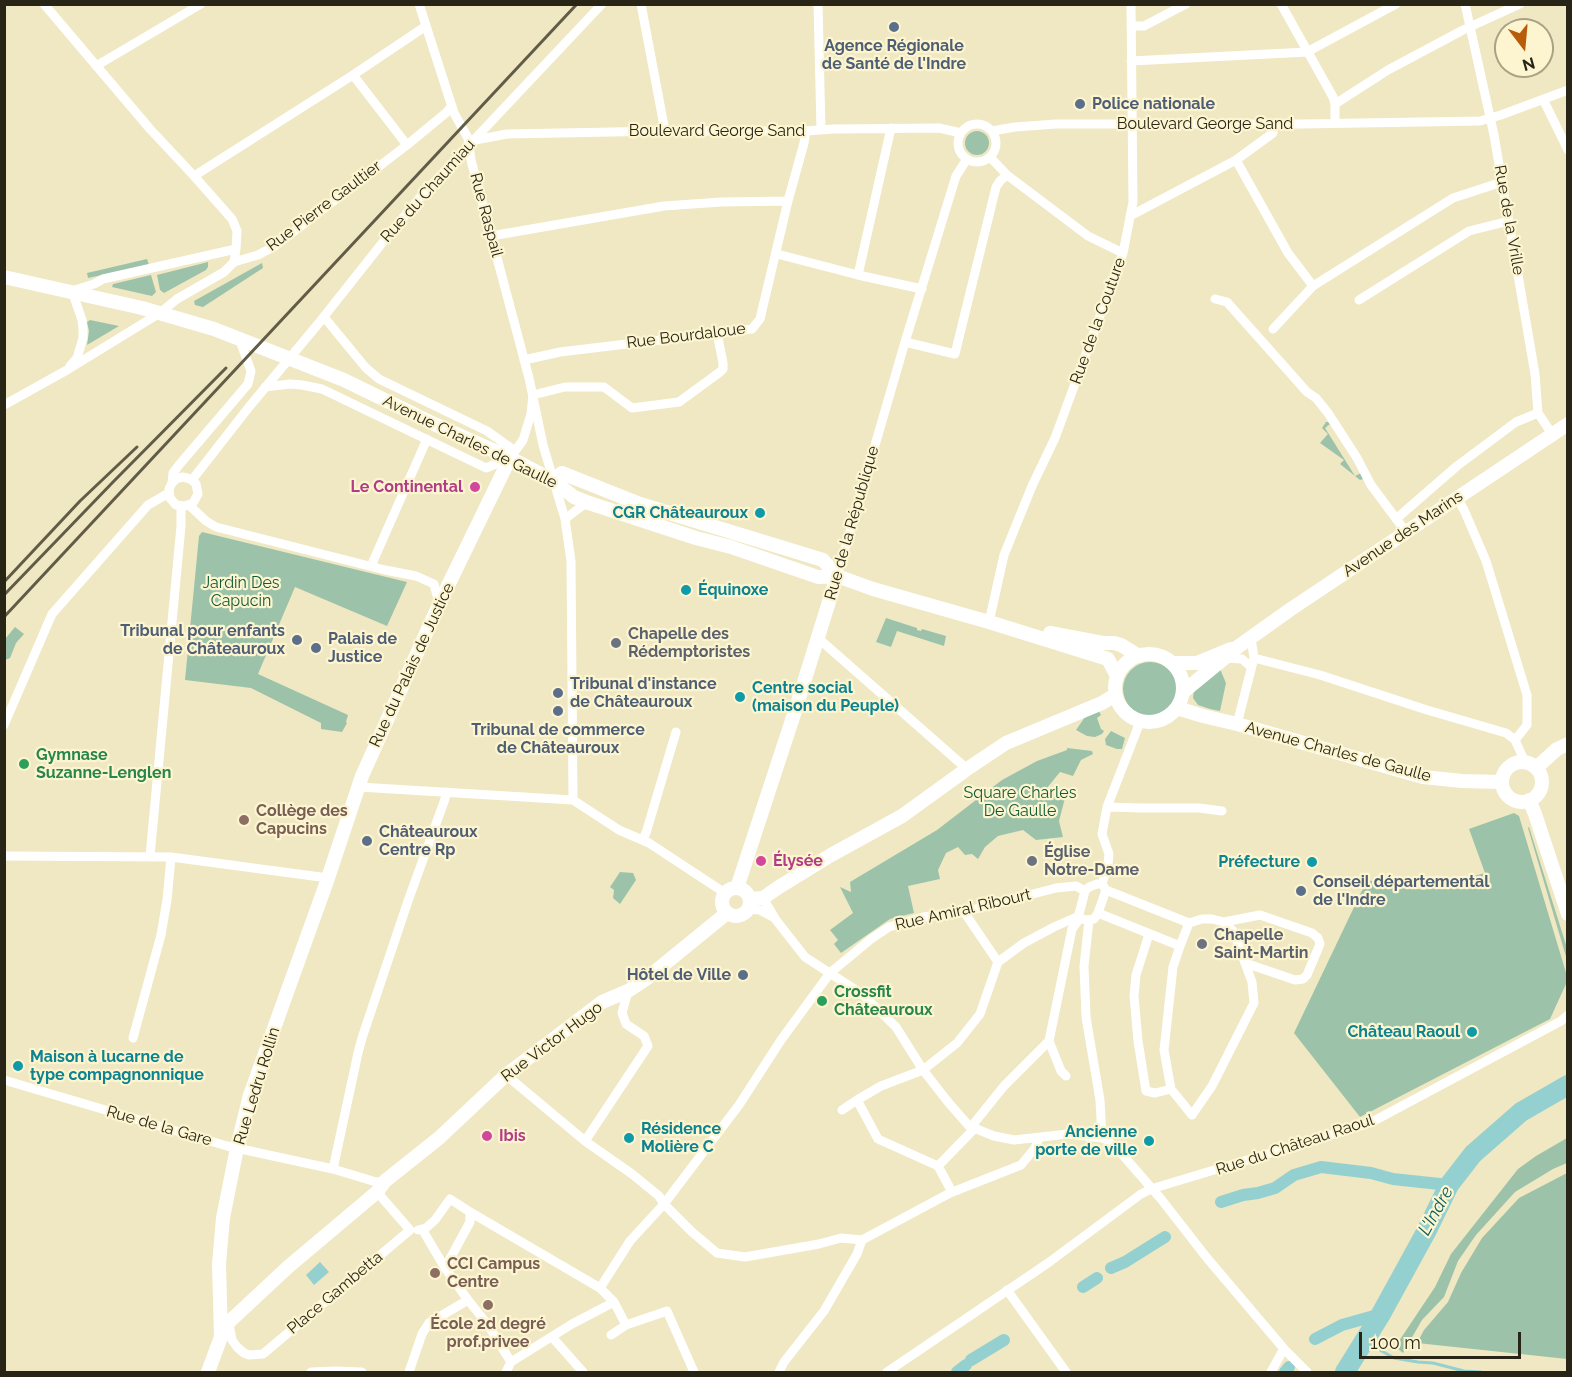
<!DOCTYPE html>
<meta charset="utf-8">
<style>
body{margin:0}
#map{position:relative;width:1572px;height:1377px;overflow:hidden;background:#efe8c3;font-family:Raleway,sans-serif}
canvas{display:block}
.frame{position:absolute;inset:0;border:6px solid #282517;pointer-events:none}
.north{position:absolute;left:1494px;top:18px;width:60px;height:60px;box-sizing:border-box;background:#fdf5d0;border:2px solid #a8a286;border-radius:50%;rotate:164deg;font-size:16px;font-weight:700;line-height:24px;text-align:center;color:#282517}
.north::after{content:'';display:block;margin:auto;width:21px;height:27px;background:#b95c09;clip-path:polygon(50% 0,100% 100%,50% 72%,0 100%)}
.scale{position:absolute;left:1359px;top:1332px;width:162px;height:27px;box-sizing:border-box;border:3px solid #282517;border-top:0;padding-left:8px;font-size:18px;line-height:21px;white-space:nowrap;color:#282517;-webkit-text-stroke:4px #fdf5d0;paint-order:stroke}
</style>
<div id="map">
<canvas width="1572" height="1377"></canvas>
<div class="frame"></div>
<div class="north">N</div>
<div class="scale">100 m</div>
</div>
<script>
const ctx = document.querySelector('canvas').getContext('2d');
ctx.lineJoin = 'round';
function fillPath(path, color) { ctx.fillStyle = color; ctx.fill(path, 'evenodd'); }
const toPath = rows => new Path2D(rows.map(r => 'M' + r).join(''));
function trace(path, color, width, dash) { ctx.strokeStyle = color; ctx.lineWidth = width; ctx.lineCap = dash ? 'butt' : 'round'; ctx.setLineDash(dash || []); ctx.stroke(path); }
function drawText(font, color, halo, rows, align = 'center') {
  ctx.font = font + ' Raleway,sans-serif'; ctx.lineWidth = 4.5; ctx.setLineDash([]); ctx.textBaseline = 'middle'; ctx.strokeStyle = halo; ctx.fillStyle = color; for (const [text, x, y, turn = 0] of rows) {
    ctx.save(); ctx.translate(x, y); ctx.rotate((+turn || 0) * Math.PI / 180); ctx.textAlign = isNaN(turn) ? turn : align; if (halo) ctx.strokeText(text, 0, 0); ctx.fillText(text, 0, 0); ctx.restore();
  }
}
const green = toPath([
 '965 143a12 12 0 1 1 24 0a12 12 0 1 1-24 0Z',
 [147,259,149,265,88,278,87,273],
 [208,262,208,267,206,270,164,293,160,290,157,275],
 [262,263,263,268,203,307,195,305,194,301],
 [151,275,156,292,152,296,112,287,113,284],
 [90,320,119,326,87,345,89,331,87,322],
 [1326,422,1328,422,1330,424,1325,428,1355,476,1361,473,1363,479,1360,480,1340,464,1344,460,1320,443,1328,434,1322,428],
 [202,532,407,582,387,626,295,587,258,674,348,715,346,722,347,723,342,732,321,729,321,723,251,688,185,680,199,536],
 [886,618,917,628,917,630,921,631,922,629,946,636,944,646,897,631,891,647,876,642],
 [15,627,24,634,16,643,10,658,5,660,5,639],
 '1123 689a27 27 0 1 1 54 0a27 27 0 1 1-54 0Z',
 [1220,669,1226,683,1220,711,1210,709,1198,705,1193,698,1194,690],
 [1099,711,1101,715,1097,718,1101,729,1104,731,1102,734,1095,737,1087,736,1076,730,1085,717],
 [1111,731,1125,738,1122,749,1117,749,1106,745,1105,739],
 [1067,748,1092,751,1093,754,1081,760,1073,776,1060,772,1047,788,1065,798,1059,821,1063,837,1036,840,1023,830,998,836,985,847,978,859,972,854,965,855,958,847,946,853,938,870,940,879,908,886,914,913,890,919,841,953,834,944,838,940,830,930,853,913,840,887,851,892,850,882,937,830,1002,780,1037,761,1067,750],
 [1514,813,1519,816,1567,976,1566,984,1550,1019,1360,1117,1294,1033,1367,880,1424,890,1485,873,1469,829],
 [1529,827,1567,948,1567,960,1528,828],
 [620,872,633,873,636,880,620,904,613,898,614,890,610,887],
 [1567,1138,1567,1163,1553,1169,1515,1192,1476,1235,1458,1261,1444,1297,1422,1320,1403,1353,1398,1349,1399,1341,1435,1287,1451,1254,1518,1169,1536,1156],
 [1567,1173,1567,1359,1417,1343,1424,1330,1448,1302,1461,1273,1482,1238,1519,1198]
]);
const water = toPath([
 [320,1262,329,1272,314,1285,306,1275]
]);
const stream = toPath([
 [1364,1341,1394,1358,1418,1362,1433,1363,1464,1371,1481,1372]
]);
const canal = toPath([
 [1221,1202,1243,1195,1258,1193,1275,1188,1294,1175,1321,1167,1371,1173,1393,1179,1449,1185],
 [1111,1268,1125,1262,1165,1237],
 [1083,1287,1097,1278],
 [1315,1339,1342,1325,1381,1314],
 [971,1360,1004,1340],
 [957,1372,966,1365],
 [1285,1372,1289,1367]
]);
const river = toPath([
 [1345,1372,1381,1314,1426,1232,1449,1185,1473,1154,1521,1112,1568,1085]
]);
const minor = toPath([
 [44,4,150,129,194,176,232,219,237,231,236,249,234,262],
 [419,4,454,113,468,138,471,160,529,378,543,445,565,519,571,561,573,800],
 [641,4,665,131],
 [818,4,821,130],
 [1281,4,1333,97,1335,104,1335,122],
 [1465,4,1494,135,1535,374,1538,413,1552,434],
 [1131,26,1144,26,1186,4],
 [1131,61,1307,52,1396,4],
 [96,66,201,4],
 [353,75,407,145],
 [1543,99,1568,150],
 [1335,104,1388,70,1463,30,1520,4],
 '958 143a19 19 0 1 1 38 0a19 19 0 1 1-38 0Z',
 [992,131,1015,127,1056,124,1301,124,1480,121,1501,115,1568,90],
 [475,140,507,134,665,131,806,131,834,129,939,128,961,133],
 [990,157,1007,175,1088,236,1123,253],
 [1236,160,1288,253,1313,286],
 [194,176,353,75,426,26],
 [1130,216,1236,160,1273,133,1274,124],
 [491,236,664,206,721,202,788,201],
 [777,254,858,275,922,289],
 [858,275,891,128],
 [1215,299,1227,302,1307,392,1316,398,1328,413,1357,458,1371,485,1406,532],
 [1359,300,1469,231,1509,221],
 [324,317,366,368,379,379,487,431,515,451],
 [1273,329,1313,286,1453,198,1502,182],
 [905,342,955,354,996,187,1000,181,1007,175],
 [524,360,560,352,752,329,760,319,788,201,804,143,806,131],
 [70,366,77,358,83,338,83,329,82,320,72,291,94,284,103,279,236,249],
 [265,387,290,384,302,385,322,389,486,468,510,458,523,440,531,414,533,395,565,387,604,387,632,408,679,402,720,372,723,369,723,363,717,333],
 [4,405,67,370,160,313,177,299,224,272,234,262,258,255,275,246,407,145,447,112,452,106],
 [192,480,249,407,318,324,387,237,422,195,602,4],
 [172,483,176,479,182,477,187,478,192,480,196,484,198,494,193,503,185,506,176,505,170,498,169,489,172,483,173,473,179,465,248,384,251,371,239,338],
 [1457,498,1464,510,1486,561,1527,695,1527,725,1515,740,1525,762],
 [189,505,206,521,216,527,385,570,416,576,434,584,438,599,441,600],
 [565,519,582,506,589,503],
 [1396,519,1457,466,1516,422,1538,413],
 [371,566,427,439],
 [837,576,905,342,956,176,967,159],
 [989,622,1004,555,1032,486,1055,438,1123,253,1133,202,1131,4],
 [818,638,967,769],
 [1251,638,1254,658,1320,675,1427,710,1506,733,1515,740],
 [1224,658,1242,659,1251,667],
 [1237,724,1254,658],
 [4,725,52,614,148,505,169,493],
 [359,787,573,800,619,830,649,843,725,893],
 [1107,807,1141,808,1199,808,1222,811],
 [642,840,646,833,676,732],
 [4,856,171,857,328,878],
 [150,856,181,526,181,506],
 [1097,884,1102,884,1106,890,1098,913,1094,919,1086,920,1080,918,1079,914,1085,891,1089,887,1097,884],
 [1102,884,1108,864,1109,854,1102,834,1107,807,1140,722],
 [763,898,776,920,805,957,862,994,896,1027,923,1070,948,1102,969,1126,994,1136,1014,1140,1068,1134,1102,1138,1107,1140,1121,1153,1161,1199,1207,1258,1285,1350,1307,1372],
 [748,909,760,910,773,917],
 [964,912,998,962],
 [1098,913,1180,946,1189,923,1106,890],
 [1089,920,1084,966,1086,1017,1100,1100,1102,1138],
 [1189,923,1202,919,1212,919,1224,922,1260,915,1312,933,1318,938,1320,944,1307,975,1303,979,1295,980,1245,963,1233,931,1224,922],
 [1149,934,1136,975,1134,996,1138,1041,1146,1091,1155,1093,1171,1089],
 [1180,946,1173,967,1164,1050,1171,1089,1192,1115,1212,1086,1254,1003,1252,982,1245,963],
 [133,1038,161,935,167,900,171,857],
 [506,1075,585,1141,632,1174,659,1196,664,1204,692,1232,717,1253,745,1257,819,1244,841,1238,862,1240],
 [1066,1076,1061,1071,1049,1041,1072,929,1080,918],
 [4,1080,227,1146,333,1169,376,1182,385,1181],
 [857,1100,878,1139,938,1166],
 [842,1110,857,1100,881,1086,923,1070,957,1043,980,1014,998,962,1024,943,1054,927,1079,916],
 [974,1129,975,1122,1004,1086,1049,1041],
 [585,1141,648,1046,644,1036,626,1024,622,1013,628,991],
 [938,1166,974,1129],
 [938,1166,952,1192],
 [333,1169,358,1053,362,1038,408,901,445,799,446,792],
 [377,1192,410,1230],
 [470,1212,600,1288,614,1302,626,1325],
 [422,1229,445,1268,468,1300,488,1325,511,1362],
 [418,1230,426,1228,435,1220,450,1199,470,1212,470,1222,445,1268],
 [862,1240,950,1193,1021,1165,1035,1148,1039,1138],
 [600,1288,630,1241,664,1204,739,1105,781,1040,830,973,871,939,889,927,923,917,964,912,1056,888,1076,886,1085,891],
 [1007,1290,1066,1372],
 [229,1324,232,1340,237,1347,244,1353,249,1355,263,1354,410,1230],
 [611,1335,626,1325,667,1311,694,1372],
 [552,1337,583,1372],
 [311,1372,335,1371,362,1372],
 [409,1372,422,1334,429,1323,468,1300],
 [506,1372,511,1362,572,1324,614,1302],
 [779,1372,784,1362,824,1311,857,1254,862,1240],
 [887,1372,1048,1263,1141,1194,1151,1189,1370,1123,1561,1021,1568,1015],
 [1271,1372,1282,1352,1285,1350]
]);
const secondary = toPath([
 [4,277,142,308,214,329,344,380,434,424,510,458,552,480,574,497,589,503,696,538,731,547,818,577,837,576,873,589,989,622,1108,659,1117,676],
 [552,480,562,473,640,504,823,560,837,576],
 [1050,633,1103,643,1114,643,1121,645,1139,656],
 '1115 688a34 34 0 1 1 68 0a34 34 0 1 1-68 0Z',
 [1172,663,1197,663,1231,649],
 [1183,692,1239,646,1291,609,1568,424],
 [1177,708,1203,716,1237,724,1423,777,1462,781,1502,782],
 '1502 782a20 20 0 1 1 40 0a20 20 0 1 1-40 0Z',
 [1536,768,1557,749,1568,744],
 [1529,800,1535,814,1568,914],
 '722 902a14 14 0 1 1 28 0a14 14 0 1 1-28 0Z',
 [737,888,796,708,837,576],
 [750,899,763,898,779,887,831,855,902,816,967,769,1006,743,1102,703,1115,695],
 [221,1337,219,1264,223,1218,237,1148,250,1095,326,884,362,776,441,600,510,458],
 [208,1372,221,1337,229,1322,288,1267,377,1192,385,1181,439,1138,506,1075,602,1002,628,991,646,979,727,913]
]);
const rail = toPath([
 [4,582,80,501,137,447],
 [4,595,114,481,226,368],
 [4,617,577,4]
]);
const markers = [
 [894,27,6,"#5c6f8a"],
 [1080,104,6,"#5c6f8a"],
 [475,487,6,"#d1479c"],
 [760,513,6,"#0f9aa8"],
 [686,590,6,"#0f9aa8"],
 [297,640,6,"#5c6f8a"],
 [616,643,6,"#6b7280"],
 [316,648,6,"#5c6f8a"],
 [558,693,6,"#5c6f8a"],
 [740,697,6,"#0f9aa8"],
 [558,711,6,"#5c6f8a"],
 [24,764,6,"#2e9e5b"],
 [244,820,6,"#8d6e63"],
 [367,841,6,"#5c6f8a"],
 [761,861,6,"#d1479c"],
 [1032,861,6,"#6b7280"],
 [1312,862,6,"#0f9aa8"],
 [1301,891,6,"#5c6f8a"],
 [1202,944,6,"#6b7280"],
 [743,975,6,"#5c6f8a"],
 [822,1001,6,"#2e9e5b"],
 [1472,1032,6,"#0f9aa8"],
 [18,1066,6,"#0f9aa8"],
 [487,1136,6,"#d1479c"],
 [629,1138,6,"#0f9aa8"],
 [1149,1141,6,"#0f9aa8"],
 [435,1273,6,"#8d6e63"],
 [488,1305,6,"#8d6e63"]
];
const serviceNames = [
 ["Agence Régionale",894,46,"center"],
 ["de Santé de l'Indre",894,64,"center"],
 ["Police nationale",1092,104],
 ["Tribunal pour enfants",285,631,"right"],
 ["de Châteauroux",285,649,"right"],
 ["Palais de",328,639],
 ["Justice",328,657],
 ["Tribunal d'instance",570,684],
 ["de Châteauroux",570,702],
 ["Tribunal de commerce",558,730,"center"],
 ["de Châteauroux",558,748,"center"],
 ["Châteauroux",379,832],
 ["Centre Rp",379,850],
 ["Conseil départemental",1313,882],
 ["de l'Indre",1313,900],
 ["Hôtel de Ville",731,975,"right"]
];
const streetNames = [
 ["Boulevard George Sand",1205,124],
 ["Boulevard George Sand",717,131],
 ["Rue du Chaumiau",428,191,-48],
 ["Rue Pierre Gaultier",324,206,-37],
 ["Rue Raspail",486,215,75],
 ["Rue de la Vrille",1509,220,80],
 ["Rue de la Couture",1098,321,-70],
 ["Rue Bourdaloue",686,336,-7],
 ["Avenue Charles de Gaulle",470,442,26],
 ["Rue de la République",852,523,-74],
 ["Avenue des Marins",1403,534,-34],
 ["Rue du Palais de Justice",412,665,-65],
 ["Avenue Charles de Gaulle",1338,752,15],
 ["Rue Amiral Ribourt",963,910,-13],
 ["Rue Victor Hugo",552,1042,-37],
 ["Rue Ledru Rollin",257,1086,-73],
 ["Rue de la Gare",159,1126,16],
 ["Rue du Château Raoul",1295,1145,-18],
 ["Place Gambetta",335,1293,-40]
];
const hotelNames = [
 ["Le Continental",463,487,"right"],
 ["Élysée",773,861],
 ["Ibis",499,1136]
];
const cultureNames = [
 ["CGR Châteauroux",748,513],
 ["Équinoxe",698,590,"left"],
 ["Centre social",752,688,"left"],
 ["(maison du Peuple)",752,706,"left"],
 ["Préfecture",1300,862],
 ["Château Raoul",1460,1032],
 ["Maison à lucarne de",30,1057,"left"],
 ["type compagnonnique",30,1075,"left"],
 ["Résidence",641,1129,"left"],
 ["Molière C",641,1147,"left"],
 ["Ancienne",1137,1132],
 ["porte de ville",1137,1150]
];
const parkNames = [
 ["Jardin Des",241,583],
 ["Capucin",241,601],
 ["Square Charles",1020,793],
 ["De Gaulle",1020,811]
];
const worshipNames = [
 ["Chapelle des",628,634],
 ["Rédemptoristes",628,652],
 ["Église",1044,852],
 ["Notre-Dame",1044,870],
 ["Chapelle",1214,935],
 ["Saint-Martin",1214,953]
];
const leisureNames = [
 ["Gymnase",36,755],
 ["Suzanne-Lenglen",36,773],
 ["Crossfit",834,992],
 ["Châteauroux",834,1010]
];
const educationNames = [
 ["Collège des",256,811],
 ["Capucins",256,829],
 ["CCI Campus",447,1264],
 ["Centre",447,1282],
 ["École 2d degré",488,1324,"center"],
 ["prof.privee",488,1342,"center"]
];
const waterNames = [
 ["L'Indre",1436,1211,-61]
];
fillPath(green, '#9cc3aa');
fillPath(water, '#95d0d0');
trace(stream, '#95d0d0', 3);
trace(canal, '#95d0d0', 12);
trace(river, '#95d0d0', 20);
trace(minor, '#fff', 9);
trace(secondary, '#fff', 14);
trace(rail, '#615c48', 3);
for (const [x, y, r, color] of markers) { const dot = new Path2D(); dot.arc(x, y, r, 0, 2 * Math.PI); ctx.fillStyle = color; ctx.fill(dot); trace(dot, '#fdf5d0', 2); }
drawText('bold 16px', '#4e5e75', '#fdf5d0', serviceNames, 'left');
drawText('16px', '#282517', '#fdf5d0', streetNames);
drawText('bold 16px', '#b23c85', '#fdf5d0', hotelNames, 'left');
drawText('bold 16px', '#0d838f', '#fdf5d0', cultureNames, 'right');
drawText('16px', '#115a37', '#fdf5d0', parkNames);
drawText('bold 16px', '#5b616d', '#fdf5d0', worshipNames, 'left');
drawText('bold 16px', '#27864d', '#fdf5d0', leisureNames, 'left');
drawText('bold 16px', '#785e54', '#fdf5d0', educationNames, 'left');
drawText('italic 18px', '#0c6061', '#fdf5d0', waterNames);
</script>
